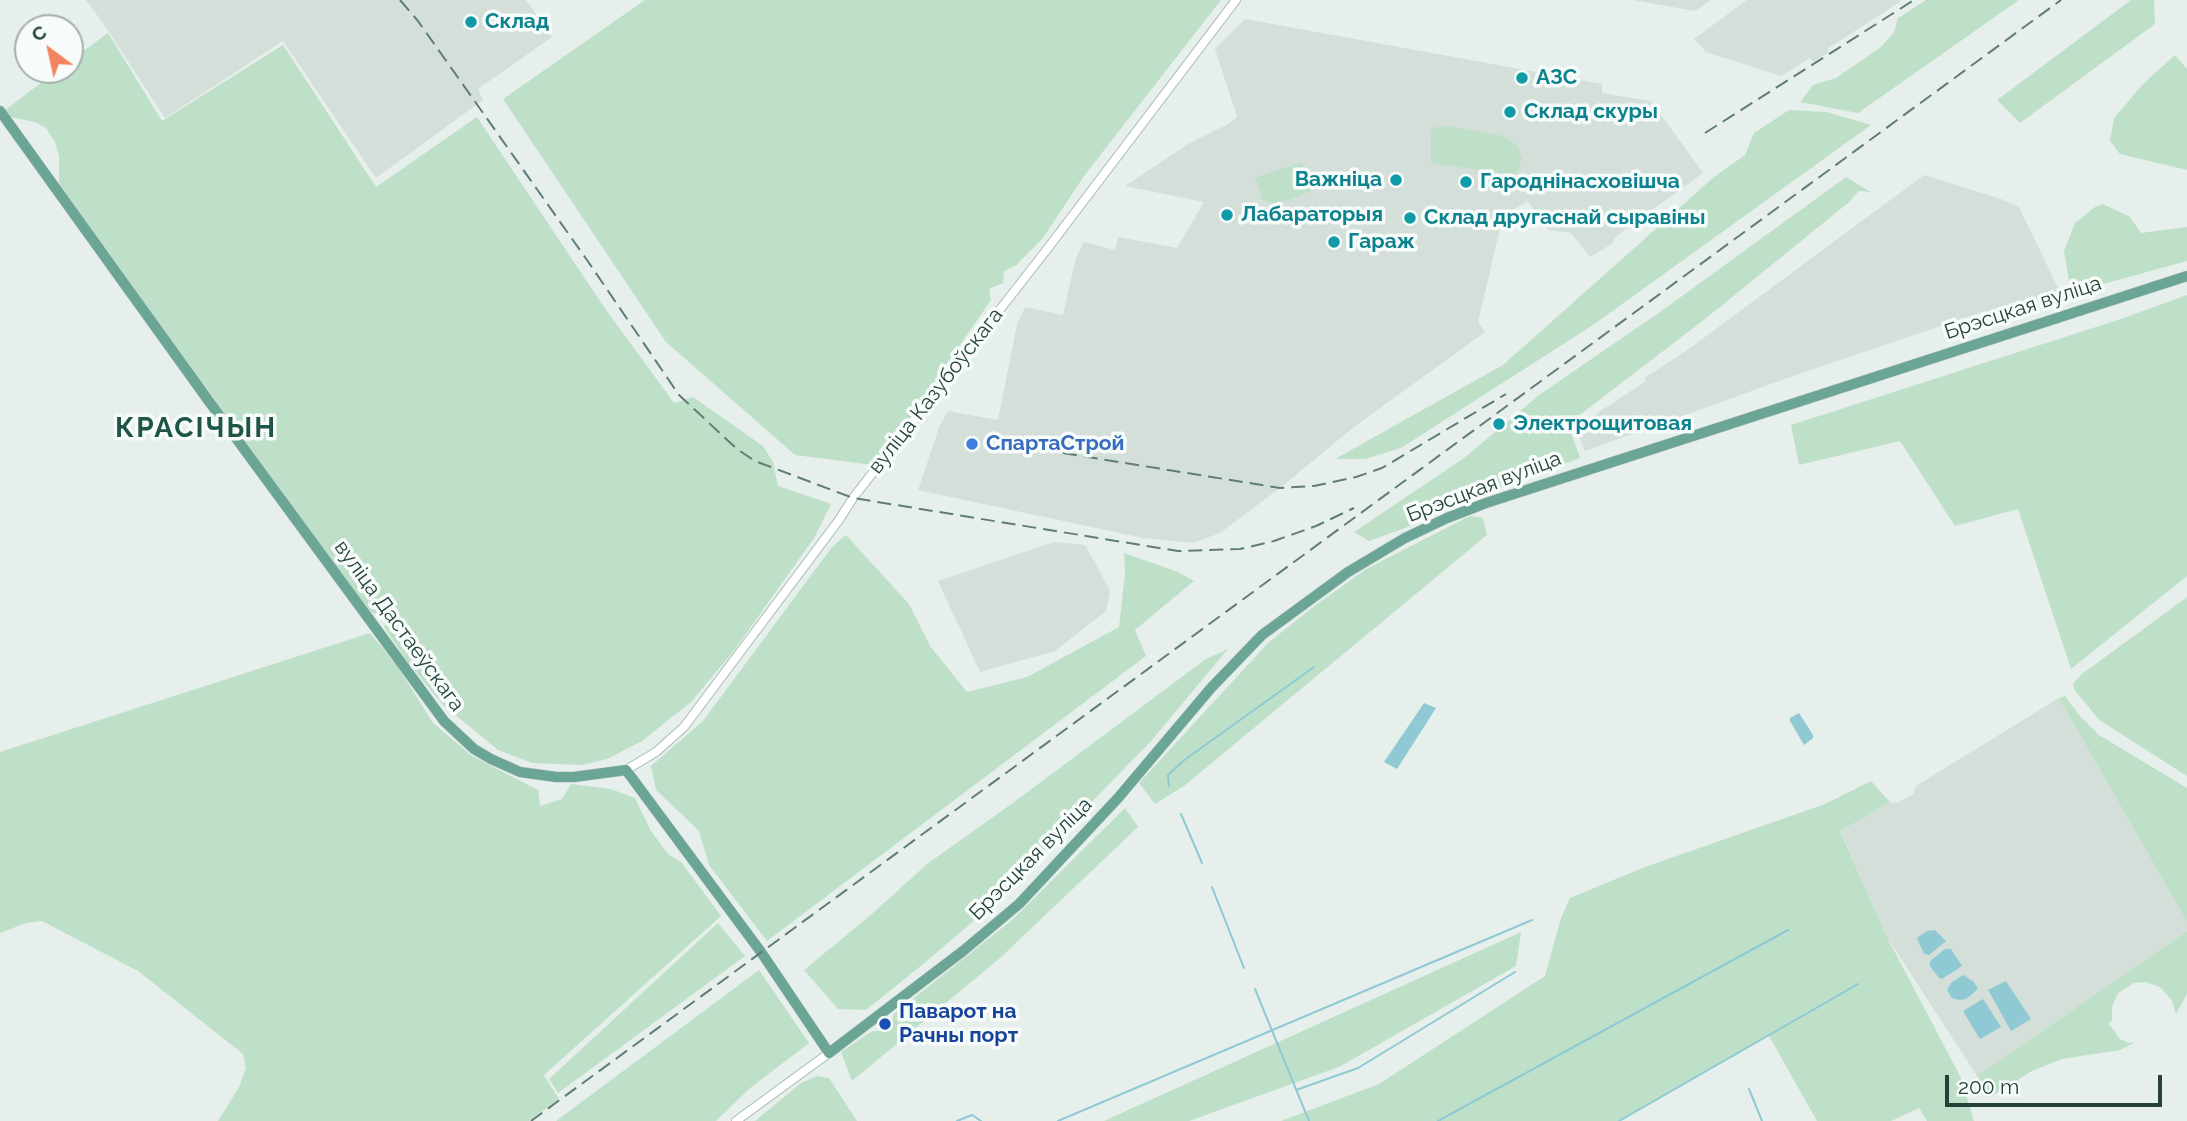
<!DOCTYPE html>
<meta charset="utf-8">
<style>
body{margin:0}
#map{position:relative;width:2187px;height:1121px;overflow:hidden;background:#e6efeb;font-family:Raleway,sans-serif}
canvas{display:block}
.north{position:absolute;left:14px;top:14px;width:70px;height:70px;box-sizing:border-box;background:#f7fbf9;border:2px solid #a3b1ad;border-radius:50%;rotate:327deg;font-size:19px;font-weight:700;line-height:28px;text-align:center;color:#24423a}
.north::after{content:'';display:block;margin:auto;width:24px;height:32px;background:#f4845f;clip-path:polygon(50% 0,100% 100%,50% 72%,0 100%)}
.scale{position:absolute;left:1945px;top:1075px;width:217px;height:32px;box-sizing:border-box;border:4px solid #24423a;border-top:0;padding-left:9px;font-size:21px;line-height:24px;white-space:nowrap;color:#24423a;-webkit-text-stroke:5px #f7fbf9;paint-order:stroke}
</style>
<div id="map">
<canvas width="2187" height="1121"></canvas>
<div class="north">С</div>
<div class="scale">200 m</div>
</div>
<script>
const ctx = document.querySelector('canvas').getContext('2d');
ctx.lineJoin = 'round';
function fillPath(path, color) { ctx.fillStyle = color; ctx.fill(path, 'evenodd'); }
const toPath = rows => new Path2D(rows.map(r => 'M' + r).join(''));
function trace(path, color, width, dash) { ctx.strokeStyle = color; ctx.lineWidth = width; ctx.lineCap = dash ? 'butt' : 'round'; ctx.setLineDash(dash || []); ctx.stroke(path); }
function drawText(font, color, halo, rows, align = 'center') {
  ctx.font = font + ' Raleway,sans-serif'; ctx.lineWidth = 7; ctx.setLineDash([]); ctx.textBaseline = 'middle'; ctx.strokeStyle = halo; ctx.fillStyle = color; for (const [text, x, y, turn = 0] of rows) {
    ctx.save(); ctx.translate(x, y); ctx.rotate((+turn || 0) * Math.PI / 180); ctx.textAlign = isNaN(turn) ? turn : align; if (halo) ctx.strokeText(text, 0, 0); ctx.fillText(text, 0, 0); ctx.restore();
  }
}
const built = toPath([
 [86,0,526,0,552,37,478,89,483,100,376,178,283,41,165,118,107,29],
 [1632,0,1711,0,1695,11],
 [1747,0,1900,0,1900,2,1827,49,1829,52,1813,62,1810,58,1781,76,1706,52,1694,39],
 [1245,19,1602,84,1602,93,1651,101,1703,173,1614,238,1612,244,1590,257,1571,233,1549,230,1541,221,1528,201,1503,216,1478,322,1485,332,1354,427,1280,488,1220,533,1193,543,1143,538,918,490,940,425,948,411,998,420,1017,324,1025,307,1063,315,1076,257,1084,242,1115,250,1118,237,1177,248,1204,202,1125,186,1190,143,1228,124,1237,117,1215,49],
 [1924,175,2001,199,2019,207,2060,292,1986,314,1985,311,1796,375,1585,451,1576,430,1582,427,1581,424,1646,381,1644,378,1686,351],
 [1054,542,1085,545,1110,590,1106,611,1055,651,980,672,938,581],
 [2059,698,2187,922,2187,931,1977,1076,1887,937,1840,830,1890,802,1896,803,1913,794,1916,786]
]);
const green = toPath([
 [645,0,1221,0,1084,176,1043,238,1016,265,1004,271,1003,283,989,289,991,300,915,410,873,465,795,455,666,342,503,99],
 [1926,0,2019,0,1858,113,1800,102,1813,85,1836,78,1881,47,1894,32,1898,18],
 [2131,0,2154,0,2155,24,2020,123,1997,100],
 [108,33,162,121,283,45,376,187,477,117,604,307,674,403,693,397,763,446,773,462,778,486,831,504,814,538,733,652,691,702,642,741,607,759,582,765,532,763,498,750,442,704,406,660,384,627,390,615,385,612,378,615,369,611,161,326,110,254,62,191,59,181,59,156,55,142,46,128,35,122,10,117,5,110,58,70,70,70,70,61],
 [2175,55,2187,69,2187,170,2120,154,2110,141,2114,118,2143,84],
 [1789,110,1827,112,1871,125,1593,325,1401,448,1365,459,1335,459,1503,365,1714,177,1745,155,1754,133],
 [1446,126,1504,136,1518,147,1522,159,1515,175,1431,163,1431,131,1435,127],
 [1302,162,1311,191,1283,202,1272,204,1263,200,1255,178],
 [1846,177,1871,192,1859,191,1848,203,1705,319,1568,424,1580,458,1461,502,1405,528,1369,541,1354,532,1464,458,1539,395,1660,312],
 [2103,204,2130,217,2141,233,2187,227,2187,261,2074,292,2070,287,2064,251,2075,223,2095,207],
 [2187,295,2187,576,2071,669,2018,509,1955,526,1900,441,1799,465,1791,425,2124,318],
 [1470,516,1483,518,1487,535,1184,786,1155,804,1139,783,1268,643,1317,604,1368,568],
 [846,535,909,604,930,646,967,692,1027,677,1119,627,1125,574,1124,553,1178,572,1194,581,1135,630,1146,656,767,941,709,865,699,831,656,790,651,766,703,721,832,547],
 [2187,597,2187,776,2099,720,2074,689,2073,683,2082,674],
 [370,633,398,667,433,723,472,756,538,790,540,806,562,799,571,784,611,789,635,798,651,831,668,854,682,863,721,916,544,1075,559,1099,529,1121,218,1121,239,1087,246,1068,243,1054,138,971,42,921,26,923,0,933,0,752],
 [1228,649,1151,741,990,907,922,965,866,1010,838,1009,804,970,873,913,927,864,1010,805,1206,659],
 [2065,696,2080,716,2099,735,2187,788,2187,922,2059,698],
 [1871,781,1890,802,1840,831,1887,937,1961,1078,1974,1121,1927,1121,1919,1108,1891,1121,1817,1121,1769,1036,1619,1121,1281,1121,1379,1084,1545,976,1561,918,1570,898,1645,867,1825,804],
 [1125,808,1138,827,1000,958,852,1081,841,1052,872,1031,883,1031,891,1024,894,1014,1012,920],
 [718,923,745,956,558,1093,549,1079],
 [2187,931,2187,994,2176,1014,2172,1001,2160,987,2145,982,2134,983,2118,993,2112,1007,2112,1020,2109,1024,2120,1039,2129,1043,2136,1042,2120,1050,2062,1059,2032,1071,1990,1097,1977,1076],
 [1521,932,1516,966,1339,1067,1189,1121,1104,1121],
 [759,970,809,1043,749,1089,716,1121,556,1121],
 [817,1076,829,1078,857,1121,755,1121,801,1083]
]);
const water = toPath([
 [1424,703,1436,708,1397,769,1384,762],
 [1799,713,1813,735,1813,738,1804,745,1790,721,1790,718],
 [1935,930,1946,941,1929,955,1924,954,1917,938,1927,931],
 [1945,949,1951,949,1962,966,1942,979,1939,978,1930,966,1930,961],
 [1963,975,1974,982,1978,989,1966,999,1960,1000,1952,998,1947,990,1951,983],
 [2006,981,2031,1019,2011,1031,1988,990],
 [1983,999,2001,1027,1980,1039,1963,1011]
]);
const stream = toPath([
 [1169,786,1168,775,1183,761,1314,667],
 [1181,814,1202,863],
 [1212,887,1244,968],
 [1255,989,1309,1121],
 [1749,1089,1762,1121],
 [1296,1090,1358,1068,1515,972],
 [957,1121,972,1115,981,1121],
 [1058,1121,1532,920],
 [1438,1121,1788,930],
 [1619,1121,1858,984]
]);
const secondary = toPath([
 [626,770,656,752,684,727,839,520,853,498,1048,248,1236,0],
 [736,1121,829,1053]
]);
const primary = toPath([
 [0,111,208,400,444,721,474,749,491,759,520,772,556,777,574,777,626,770,761,952,829,1053,963,951,1019,904,1118,798,1211,688,1262,635,1348,572,1405,538,1447,518,1486,503,2187,276]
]);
const rail = toPath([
 [400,0,418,21,587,260,679,395,737,449,755,461,853,498,1178,551,1240,549,1274,541,1316,526,1354,508],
 [1705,133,1914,0],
 [1063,453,1280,488,1314,486,1356,477,1382,468,1506,394],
 [531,1121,2061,0]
]);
const markers = [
 [471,22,7,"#0f9aa8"],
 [1522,78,7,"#0f9aa8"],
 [1510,112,7,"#0f9aa8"],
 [1396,180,7,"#0f9aa8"],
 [1466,182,7,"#0f9aa8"],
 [1227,215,7,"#0f9aa8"],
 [1410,218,7,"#0f9aa8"],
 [1334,242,7,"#0f9aa8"],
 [1499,424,7,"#0f9aa8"],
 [972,444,7,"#3f7fe0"],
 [885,1024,7,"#1a4fb4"]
];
const cultureNames = [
 ["Склад",485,22],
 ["АЗС",1536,78],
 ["Склад скуры",1524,112],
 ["Важніца",1382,180,"right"],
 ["Гароднінасховішча",1480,182],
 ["Лабараторыя",1241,215],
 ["Склад другаснай сыравіны",1424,218],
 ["Гараж",1348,242],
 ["Электрощитовая",1513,424]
];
const streetNames = [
 ["Брэсцкая вуліца",2023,308,-18],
 ["вуліца Казубоўскага",936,391,-52],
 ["Брэсцкая вуліца",1484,487,-21],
 ["вуліца Дастаеўскага",399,626,54],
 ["Брэсцкая вуліца",1031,859,-45]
];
const shopNames = [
 ["СпартаСтрой",986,444]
];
const transitNames = [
 ["Паварот на",899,1012],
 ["Рачны порт",899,1036]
];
const districtNames = [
 ["КРАСІЧЫН",196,429]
];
fillPath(built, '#d4dfda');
fillPath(green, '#bfe0c8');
fillPath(water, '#8ec9d4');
trace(stream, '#8ec9d4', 2);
trace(secondary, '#a4bbb3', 10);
trace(primary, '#c2cac8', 11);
trace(secondary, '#fff', 8);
trace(primary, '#6aa596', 10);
trace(rail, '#5f7d75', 2, [14, 7]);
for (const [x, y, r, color] of markers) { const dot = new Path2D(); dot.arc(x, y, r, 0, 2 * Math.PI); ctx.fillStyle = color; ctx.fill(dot); trace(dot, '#f7fbf9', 2.5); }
drawText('bold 21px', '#0d838f', '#f7fbf9', cultureNames, 'left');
drawText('21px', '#24423a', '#f7fbf9', streetNames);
drawText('bold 21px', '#366cbe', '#f7fbf9', shopNames, 'left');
drawText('bold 21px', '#164399', '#f7fbf9', transitNames, 'left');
ctx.letterSpacing = '2px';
drawText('bold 28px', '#1f5548', '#f7fbf9', districtNames);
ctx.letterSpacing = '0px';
</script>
